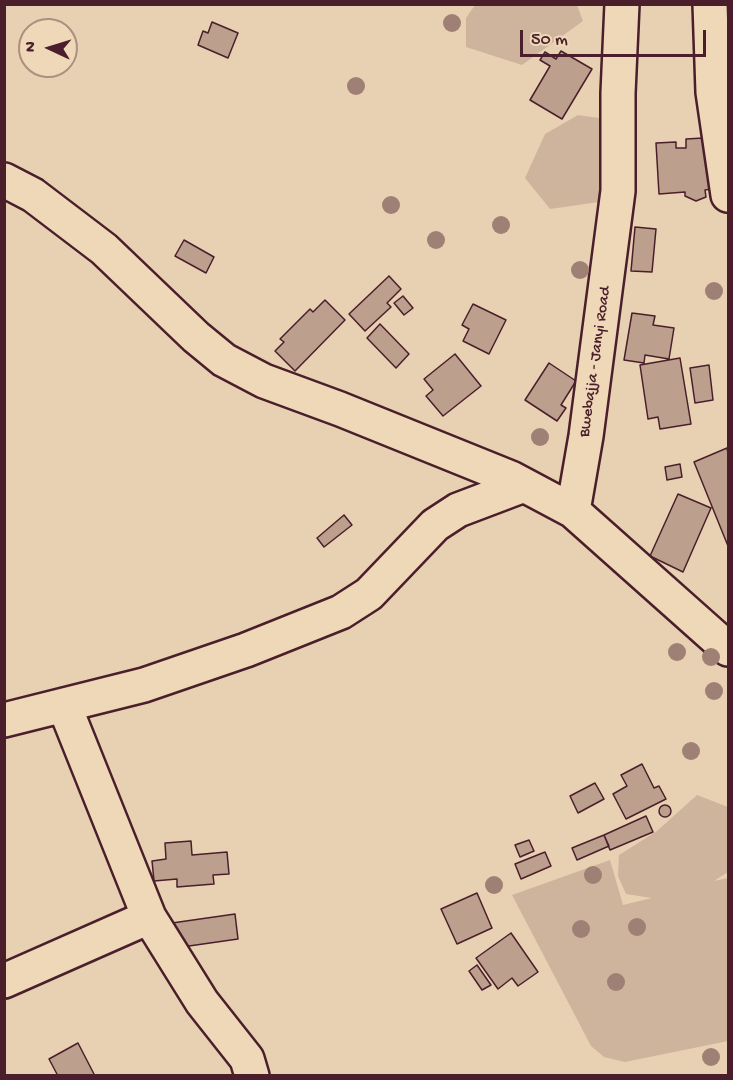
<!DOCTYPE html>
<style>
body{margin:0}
#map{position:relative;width:733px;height:1080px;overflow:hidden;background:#e8d1b2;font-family:"Gochi Hand",sans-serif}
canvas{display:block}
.frame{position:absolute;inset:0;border:6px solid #4a1f2b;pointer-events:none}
.north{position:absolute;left:18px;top:18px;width:60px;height:60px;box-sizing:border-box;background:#efd8b8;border:2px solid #ad8e80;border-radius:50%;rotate:274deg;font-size:16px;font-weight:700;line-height:24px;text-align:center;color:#4a1f2b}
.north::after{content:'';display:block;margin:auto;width:21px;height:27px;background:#4a1f2b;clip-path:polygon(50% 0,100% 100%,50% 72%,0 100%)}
.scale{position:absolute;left:520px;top:30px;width:186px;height:27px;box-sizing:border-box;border:3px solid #4a1f2b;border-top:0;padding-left:8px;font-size:18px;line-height:21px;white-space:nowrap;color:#4a1f2b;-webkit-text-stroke:4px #efd8b8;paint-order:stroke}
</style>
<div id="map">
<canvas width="733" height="1080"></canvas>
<div class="frame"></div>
<div class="north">N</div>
<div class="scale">50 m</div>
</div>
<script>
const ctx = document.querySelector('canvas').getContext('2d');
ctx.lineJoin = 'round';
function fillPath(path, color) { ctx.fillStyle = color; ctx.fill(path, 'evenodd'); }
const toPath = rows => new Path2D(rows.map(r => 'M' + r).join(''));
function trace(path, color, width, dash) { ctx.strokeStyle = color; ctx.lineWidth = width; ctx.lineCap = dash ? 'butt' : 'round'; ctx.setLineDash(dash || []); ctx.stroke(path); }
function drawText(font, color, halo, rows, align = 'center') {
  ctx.font = font + ' "Gochi Hand",sans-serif'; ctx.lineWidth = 4.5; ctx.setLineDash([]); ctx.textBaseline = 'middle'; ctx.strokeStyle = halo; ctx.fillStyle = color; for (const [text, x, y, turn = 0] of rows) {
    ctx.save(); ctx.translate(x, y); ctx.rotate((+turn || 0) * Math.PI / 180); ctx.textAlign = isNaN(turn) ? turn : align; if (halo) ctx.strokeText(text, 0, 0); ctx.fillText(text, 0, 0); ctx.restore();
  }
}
const green = toPath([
 [475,5,577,5,583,21,522,65,466,47,466,18],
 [578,115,606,119,608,163,599,202,550,209,525,178,545,134],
 [697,795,728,807,728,872,714,881,728,878,728,1041,625,1062,604,1057,591,1046,512,895,610,860,623,905,652,898,626,894,618,876,619,855,657,831]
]);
const building = toPath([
 [212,22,238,33,228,58,198,45,203,31,208,33,212,22],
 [561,51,592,69,562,119,530,100,550,66,540,60,545,52,556,59,561,51],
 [703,138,704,149,716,147,711,189,705,190,706,197,696,201,685,196,685,192,659,194,656,143,676,142,676,148,686,148,686,139,703,138],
 [635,227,656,229,652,272,631,271,635,227],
 [184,240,214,257,206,273,175,256,184,240],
 [389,276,401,289,387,303,391,307,365,331,349,314,389,276],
 [403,296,413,308,404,315,394,303,403,296],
 [325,300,345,320,295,371,275,351,284,342,280,339,310,309,313,312,325,300],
 [473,304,506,320,489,354,463,341,469,329,462,325,473,304],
 [632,313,655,316,653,325,674,328,669,359,645,355,644,363,624,360,632,313],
 [380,324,409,354,396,368,367,338,380,324],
 [455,354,481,386,443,416,426,396,433,390,424,379,455,354],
 [680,358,691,424,660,429,658,417,648,419,640,365,680,358],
 [549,363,576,381,561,405,566,408,557,421,525,400,549,363],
 [709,365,713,400,695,403,690,368,709,365],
 [727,448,728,453,728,546,694,462,727,448],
 [680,464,682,477,667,480,665,467,680,464],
 [678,494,711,508,683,572,650,556,678,494],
 [344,515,352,525,324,547,317,538,344,515],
 [642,764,654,788,659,786,666,799,626,819,613,794,627,786,621,775,642,764],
 [595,783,604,799,578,813,570,796,595,783],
 '659 811a6 6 0 1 1 12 0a6 6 0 1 1-12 0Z',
 [646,816,653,832,610,850,604,835,646,816],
 [604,835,609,846,577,860,572,848,604,835],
 [529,840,534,851,520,857,515,845,529,840],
 [191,841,192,855,227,852,229,874,213,875,214,884,177,887,177,879,154,881,152,861,166,859,165,843,191,841],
 [545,852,551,866,521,879,515,864,545,852],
 [477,893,492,928,457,944,441,909,477,893],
 [235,914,238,939,175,948,172,923,235,914],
 [511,933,538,972,518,986,512,978,498,989,476,958,511,933],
 [477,965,491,985,482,990,469,971,477,965],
 [78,1043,95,1076,58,1076,49,1059,78,1043]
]);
const minor = toPath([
 [710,4,713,92,728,195],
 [4,180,33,195,104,249,196,337,224,360,264,381,340,409,511,478,573,511,728,649],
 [573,511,586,436,618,191,618,93,622,4],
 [64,705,149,917,202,1002,247,1059,252,1076],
 [4,720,144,685,246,650,341,612,369,594,435,525,458,510,524,485],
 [4,981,149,917]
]);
const trees = [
 [452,23],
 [356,86],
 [391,205],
 [501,225],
 [436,240],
 [580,270],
 [714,291],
 [540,437],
 [677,652],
 [711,657],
 [714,691],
 [691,751],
 [593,875],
 [494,885],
 [637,927],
 [581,929],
 [616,982],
 [711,1057]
];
const streetNames = [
 ["Bwebajja - Janyi Road",596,362,-82]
];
fillPath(green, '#ceb49c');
fillPath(building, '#bc9f8d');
trace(building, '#4a1f2b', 1.5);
trace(minor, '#4a1f2b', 38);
trace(minor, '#efd8b8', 33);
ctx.fillStyle = '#9f8074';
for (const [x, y] of trees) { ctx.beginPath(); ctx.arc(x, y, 9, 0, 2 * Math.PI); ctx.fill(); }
drawText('16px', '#4a1f2b', '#efd8b8', streetNames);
</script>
